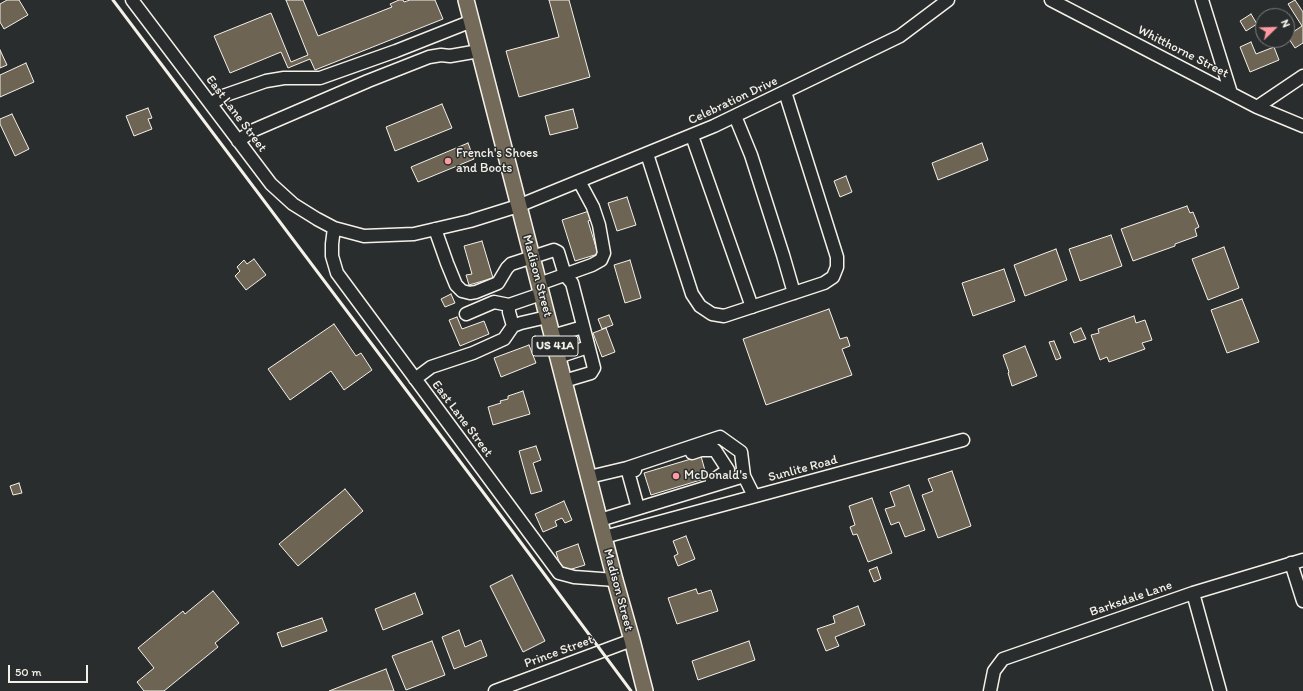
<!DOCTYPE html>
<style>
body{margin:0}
#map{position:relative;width:1303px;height:691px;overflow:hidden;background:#2a2d2e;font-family:Itim,sans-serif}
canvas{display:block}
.north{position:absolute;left:1255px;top:8px;width:40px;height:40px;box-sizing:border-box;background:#2a2d2e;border:1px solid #7b7b78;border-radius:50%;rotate:67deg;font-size:11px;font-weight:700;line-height:16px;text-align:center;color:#f4f1e8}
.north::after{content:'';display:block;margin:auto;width:14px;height:18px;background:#ff9aa2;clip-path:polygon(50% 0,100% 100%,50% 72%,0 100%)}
.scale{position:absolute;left:8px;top:665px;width:80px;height:18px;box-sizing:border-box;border:2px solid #f4f1e8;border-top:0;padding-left:5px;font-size:12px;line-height:14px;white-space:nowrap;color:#f4f1e8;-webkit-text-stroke:3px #2a2d2e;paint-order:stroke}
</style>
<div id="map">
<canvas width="1303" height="691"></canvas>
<div class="north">N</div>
<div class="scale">50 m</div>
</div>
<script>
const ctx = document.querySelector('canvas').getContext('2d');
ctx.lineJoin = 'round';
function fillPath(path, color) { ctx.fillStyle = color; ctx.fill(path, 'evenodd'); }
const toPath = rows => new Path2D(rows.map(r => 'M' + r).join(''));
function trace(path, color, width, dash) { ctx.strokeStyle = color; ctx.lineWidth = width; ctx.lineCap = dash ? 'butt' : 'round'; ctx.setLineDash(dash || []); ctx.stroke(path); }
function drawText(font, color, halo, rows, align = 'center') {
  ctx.font = font + ' Itim,sans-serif'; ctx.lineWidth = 3; ctx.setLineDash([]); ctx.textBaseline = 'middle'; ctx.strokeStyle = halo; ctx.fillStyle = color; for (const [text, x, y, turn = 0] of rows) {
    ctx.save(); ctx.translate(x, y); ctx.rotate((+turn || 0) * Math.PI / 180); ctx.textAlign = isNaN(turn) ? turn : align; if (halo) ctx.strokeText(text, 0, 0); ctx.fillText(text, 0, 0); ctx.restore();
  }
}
const building = toPath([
 [7,0,19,0,28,15,4,29,0,22,0,4,7,0],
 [286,0,303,0,318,36,392,7,390,4,399,0,403,0,404,2,410,0,435,0,443,19,315,70,310,59,288,68,281,52,230,73,214,36,271,13,291,62,308,55,286,0],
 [549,0,569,0,590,77,519,97,506,51,559,37,549,0],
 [1295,0,1303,12,1303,43,1295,48,1287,36,1302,26,1288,4,1295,0],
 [1251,14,1257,24,1246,31,1240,21,1251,14],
 [1251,42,1256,54,1274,47,1279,60,1250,72,1240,47,1251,42],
 [0,50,7,65,0,68,0,50],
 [26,63,34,82,0,97,0,75,26,63],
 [442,104,452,128,395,151,386,127,442,104],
 [148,108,152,118,148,119,152,129,134,136,126,116,148,108],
 [573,109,578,128,550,135,545,116,573,109],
 [12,114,29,149,15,156,0,124,0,119,12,114],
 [468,143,474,159,418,182,411,167,468,143],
 [982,143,988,160,938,180,932,163,982,143],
 [846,176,852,192,840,197,834,181,846,176],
 [627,197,636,225,617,231,608,203,627,197],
 [1187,206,1190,213,1193,212,1199,227,1195,229,1197,236,1175,244,1175,246,1133,261,1121,229,1187,206],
 [589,211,591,220,588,221,598,254,575,261,562,220,589,211],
 [1111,235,1122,266,1080,281,1069,249,1111,235],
 [482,241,493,278,469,285,466,275,472,274,464,246,482,241],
 [1224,247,1239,288,1208,300,1192,259,1224,247],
 [1056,249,1067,280,1025,296,1014,265,1056,249],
 [254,259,266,275,246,290,235,276,240,271,237,267,244,260,247,264,254,259],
 [630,260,641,298,625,303,614,265,630,260],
 [1004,269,1015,301,973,316,962,283,1004,269],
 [451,294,455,303,445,307,441,299,451,294],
 [1242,299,1259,342,1227,353,1211,310,1242,299],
 [829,309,840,339,847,337,850,346,842,349,852,375,766,405,743,339,829,309],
 [609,315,613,325,602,329,598,319,609,315],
 [1134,316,1136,323,1145,320,1152,340,1142,343,1145,349,1109,362,1107,357,1100,360,1091,335,1099,333,1098,329,1134,316],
 [457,317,462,329,484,321,489,334,460,346,449,320,457,317],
 [334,324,356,356,361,353,372,370,344,390,331,371,290,400,268,369,334,324],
 [606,328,615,352,602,357,593,333,606,328],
 [1081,328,1086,339,1074,343,1070,333,1081,328],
 [1054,341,1061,358,1056,360,1049,342,1054,341],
 [529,345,536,363,501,377,494,358,529,345],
 [1025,346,1037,376,1012,386,1008,373,1009,372,1003,355,1025,346],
 [523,391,530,414,493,425,488,407,501,403,500,401,508,399,508,396,523,391],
 [536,446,541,460,533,463,542,491,531,494,519,451,536,446],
 [701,456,707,478,651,495,644,473,701,456],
 [952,471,971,526,938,538,922,495,933,491,928,479,952,471],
 [19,483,22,493,13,495,10,486,19,483],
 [909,485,925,530,905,537,899,522,891,525,885,509,895,506,890,492,909,485],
 [345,489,363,511,298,566,279,544,345,489],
 [872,498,892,553,868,562,857,534,853,535,850,527,855,525,849,506,872,498],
 [564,501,572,520,565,523,562,518,555,521,557,526,543,532,535,514,564,501],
 [686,536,695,559,678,566,674,556,678,554,673,541,686,536],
 [578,544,585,565,562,572,556,552,578,544],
 [877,567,881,579,874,582,869,570,877,567],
 [512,575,545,641,523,652,490,586,512,575],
 [696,589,698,594,711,590,718,611,677,624,668,598,696,589],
 [213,591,239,623,215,643,218,647,164,691,144,691,137,682,154,668,138,648,183,611,185,614,213,591],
 [415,593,423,614,383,630,375,609,415,593],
 [858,606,865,625,835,637,839,646,826,651,817,629,835,623,833,616,858,606],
 [322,618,327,631,282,647,277,633,322,618],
 [459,630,465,647,481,640,487,656,454,669,442,637,459,630],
 [432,641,445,675,406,690,392,656,432,641],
 [749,641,755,660,698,680,692,661,749,641],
 [386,669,394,691,329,691,386,669]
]);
const minor = toPath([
 [132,0,271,184,293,204,317,219,334,228,364,236,414,234,470,221,518,206,714,126,900,36,948,0],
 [1051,0,1257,107,1303,126],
 [1202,0,1231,93],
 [211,104,223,96,266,81,284,78,320,78,396,51,472,21],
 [1257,107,1303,76],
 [735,116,751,155,783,255,794,293],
 [692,136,752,307],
 [238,141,254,130,368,81,429,57,441,55,450,56,479,51],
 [647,154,692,294,700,306,712,314,724,316,824,283,833,277,837,267,837,257,785,92],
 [334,228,332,244,332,256,337,273,559,573,574,577,615,580],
 [435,229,447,263,456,285,462,291,470,293,476,292,498,283,507,268,511,264,554,250,558,252,565,275,572,283,594,368,591,373,564,381],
 [539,284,592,265,601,260,604,253,599,225,593,207,579,181],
 [466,314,494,302,509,305],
 [513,326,509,312,509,305,541,294],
 [552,336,583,327],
 [558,357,588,347],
 [415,379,431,367,473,353,504,339,513,326,521,323,547,317],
 [692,453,701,450,715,450,728,470,712,481],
 [635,470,627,468,638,508],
 [744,476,754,496],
 [589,477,627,468,720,437,741,452,744,476,600,520],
 [604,537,963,440],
 [1291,563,1303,601],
 [1193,593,1220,691],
 [495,691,632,640],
 [990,691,994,671,1003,659,1193,593,1303,560]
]);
const major = toPath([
 [466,0,615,580,632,640,645,691]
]);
const rail = toPath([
 [113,0,513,532,631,691]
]);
const markers = [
 [448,161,4,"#ff9aa2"],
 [676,476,4,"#ff9aa2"]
];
const shields = [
 [555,346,46]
];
const shieldNames = [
 ["US 41A",555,346]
];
const streetNames = [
 ["Whitthorne Street",1183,52,27],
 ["Celebration Drive",733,101,-25],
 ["East Lane Street",236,114,53],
 ["Madison Street",537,276,75],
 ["East Lane Street",462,419,53],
 ["Sunlite Road",803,469,-15],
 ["Madison Street",618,590,75],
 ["Barksdale Lane",1131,599,-19],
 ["Prince Street",559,652,-20]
];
const poiNames = [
 ["French's Shoes",456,154],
 ["and Boots",456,169],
 ["McDonald's",684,476]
];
fillPath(building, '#6d6454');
trace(building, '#f4f1e8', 1);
trace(minor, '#f4f1e8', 15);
trace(major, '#f4f1e8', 18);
trace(minor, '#2a2d2e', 12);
trace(major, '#746a5a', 15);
trace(rail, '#f4f1e8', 3);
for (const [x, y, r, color] of markers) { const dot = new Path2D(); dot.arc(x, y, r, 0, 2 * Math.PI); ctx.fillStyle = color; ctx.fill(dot); trace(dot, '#2a2d2e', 1.5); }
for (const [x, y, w] of shields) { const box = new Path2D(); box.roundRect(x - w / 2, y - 10, w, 20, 3); ctx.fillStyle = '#2a2d2e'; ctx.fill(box); trace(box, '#f4f1e8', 1); }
drawText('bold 12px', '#f4f1e8', null, shieldNames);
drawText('13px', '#f4f1e8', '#2a2d2e', streetNames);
drawText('13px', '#f4f1e8', '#2a2d2e', poiNames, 'left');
</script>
